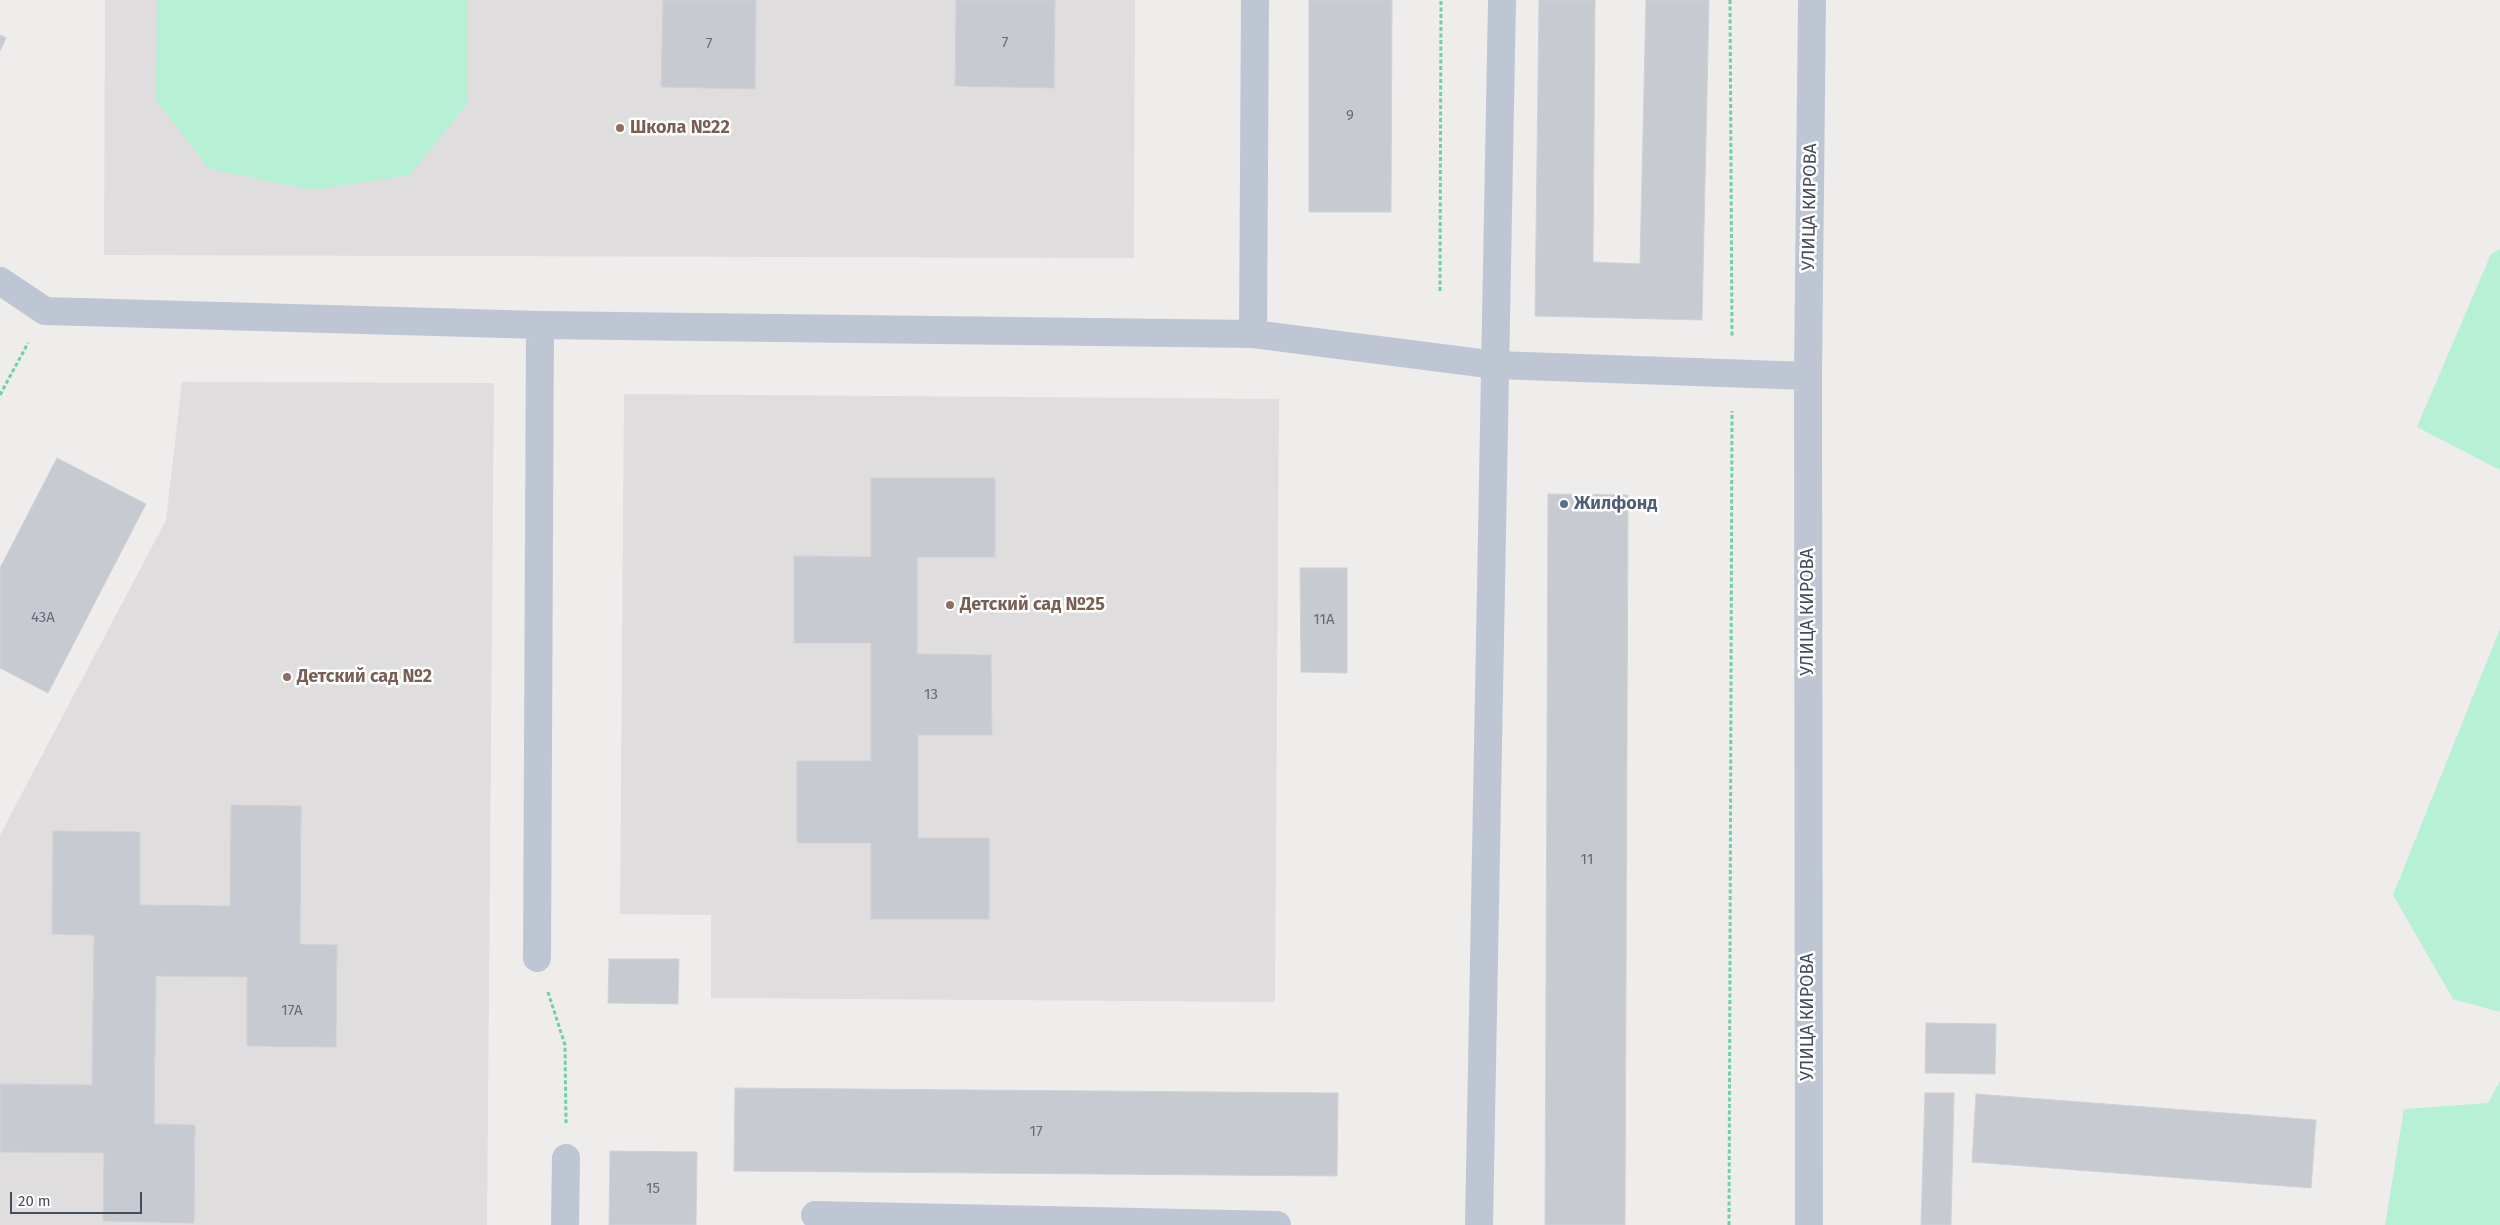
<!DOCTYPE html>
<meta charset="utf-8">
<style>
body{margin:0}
#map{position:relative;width:2500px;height:1225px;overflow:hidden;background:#efecec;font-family:"Fira Sans",sans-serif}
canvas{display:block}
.scale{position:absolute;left:10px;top:1192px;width:132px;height:22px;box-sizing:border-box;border:2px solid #444d5a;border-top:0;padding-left:6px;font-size:15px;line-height:18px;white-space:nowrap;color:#444d5a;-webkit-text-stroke:4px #fff;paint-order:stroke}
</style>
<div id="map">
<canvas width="2500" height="1225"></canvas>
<div class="scale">20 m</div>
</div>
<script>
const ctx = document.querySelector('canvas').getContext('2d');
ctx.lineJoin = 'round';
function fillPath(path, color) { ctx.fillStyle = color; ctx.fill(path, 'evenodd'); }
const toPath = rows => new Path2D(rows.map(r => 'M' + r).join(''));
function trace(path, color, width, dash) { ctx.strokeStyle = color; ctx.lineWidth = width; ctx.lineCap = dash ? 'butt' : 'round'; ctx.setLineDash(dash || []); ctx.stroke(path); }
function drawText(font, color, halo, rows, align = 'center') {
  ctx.font = font + ' "Fira Sans",sans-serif'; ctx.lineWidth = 5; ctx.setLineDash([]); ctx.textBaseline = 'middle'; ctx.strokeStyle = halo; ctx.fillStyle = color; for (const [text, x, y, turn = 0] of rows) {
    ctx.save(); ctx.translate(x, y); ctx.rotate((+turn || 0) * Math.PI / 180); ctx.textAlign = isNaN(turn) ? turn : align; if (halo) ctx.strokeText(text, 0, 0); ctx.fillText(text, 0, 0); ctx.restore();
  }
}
const education = toPath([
 [105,0,1135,0,1134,258,104,255],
 [182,382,494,383,487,1225,0,1225,0,835,166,520],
 [624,394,1279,399,1275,1002,711,998,711,915,620,914]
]);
const green = toPath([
 [157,0,468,0,467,104,410,175,313,190,209,169,156,100],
 [2500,249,2500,470,2417,427,2491,254],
 [2500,629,2500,1012,2453,999,2393,895],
 [2500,1081,2500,1225,2385,1225,2404,1109,2488,1103]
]);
const building = toPath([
 [663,0,756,0,755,89,661,87,663,0],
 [956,0,1055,0,1054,88,955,86,956,0],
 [1309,0,1392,0,1391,212,1309,212,1309,0],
 [1539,0,1595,0,1593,262,1640,264,1646,0,1709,0,1702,320,1535,316,1539,0],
 [0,35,6,38,0,51,0,35],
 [57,458,146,504,48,693,0,668,0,568,57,458],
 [871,478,995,478,995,557,917,557,917,654,991,655,992,735,918,735,918,838,989,838,989,919,871,919,871,843,797,843,797,761,871,761,871,643,794,643,794,556,871,557,871,478],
 [1548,494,1628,495,1625,1225,1545,1225,1548,494],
 [1300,568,1347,568,1347,673,1301,672,1300,568],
 [231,805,301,806,300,944,337,945,336,1047,247,1046,247,977,156,976,154,1124,195,1125,194,1223,103,1221,104,1153,0,1152,0,1084,92,1085,94,935,52,934,53,831,140,832,140,905,230,906,231,805],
 [609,959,679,959,678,1004,608,1003,609,959],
 [1926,1023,1996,1024,1995,1074,1925,1073,1926,1023],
 [735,1088,1338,1093,1337,1176,734,1171,735,1088],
 [1925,1093,1954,1093,1951,1225,1921,1225,1925,1093],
 [1976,1094,2316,1120,2311,1188,1972,1162,1976,1094],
 [610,1151,697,1152,696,1225,609,1225,610,1151]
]);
const path = toPath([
 [1730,0,1732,337],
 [1440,291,1441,0],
 [0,395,28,343],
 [548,992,565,1045,566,1123],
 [1729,1225,1732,411]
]);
const minor = toPath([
 [0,281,45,311,540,325,1253,334,1496,365,1808,376],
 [1253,334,1255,0],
 [537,958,540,325],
 [815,1215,1277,1225],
 [565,1225,566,1158],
 [1479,1225,1502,0],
 [1809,1225,1808,376,1812,0]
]);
const markers = [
 [620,128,5,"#8d6e63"],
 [1564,504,5,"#5c6f8a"],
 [950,605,5,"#8d6e63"],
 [287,677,5,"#8d6e63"]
];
const numberNames = [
 ["7",1005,43],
 ["7",709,44],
 ["9",1350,116],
 ["43А",43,618],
 ["11А",1324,620],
 ["13",931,695],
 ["11",1587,860],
 ["17А",292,1011],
 ["17",1036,1132],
 ["15",653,1189]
];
const educationNames = [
 ["Школа №22",630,128],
 ["Детский сад №25",960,605],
 ["Детский сад №2",297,677]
];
const streetNames = [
 ["УЛИЦА КИРОВА",1810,207,-89],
 ["УЛИЦА КИРОВА",1808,612,-90],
 ["УЛИЦА КИРОВА",1808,1017,-90]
];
const serviceNames = [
 ["Жилфонд",1574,504]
];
fillPath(education, '#e0ddde');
fillPath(green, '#b6f0d5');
fillPath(building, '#c8cad2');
trace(building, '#d0d1d8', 1);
trace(path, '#6dd0ac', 3, [4, 2.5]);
trace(minor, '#bec6d3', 28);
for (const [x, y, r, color] of markers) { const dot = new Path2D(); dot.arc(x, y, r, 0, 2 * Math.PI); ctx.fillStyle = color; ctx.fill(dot); trace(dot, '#fff', 2); }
drawText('15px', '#656c78', null, numberNames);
drawText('bold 18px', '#785e54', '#fff', educationNames, 'left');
drawText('18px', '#444d5a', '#fff', streetNames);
drawText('bold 18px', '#4e5e75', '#fff', serviceNames, 'left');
</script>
